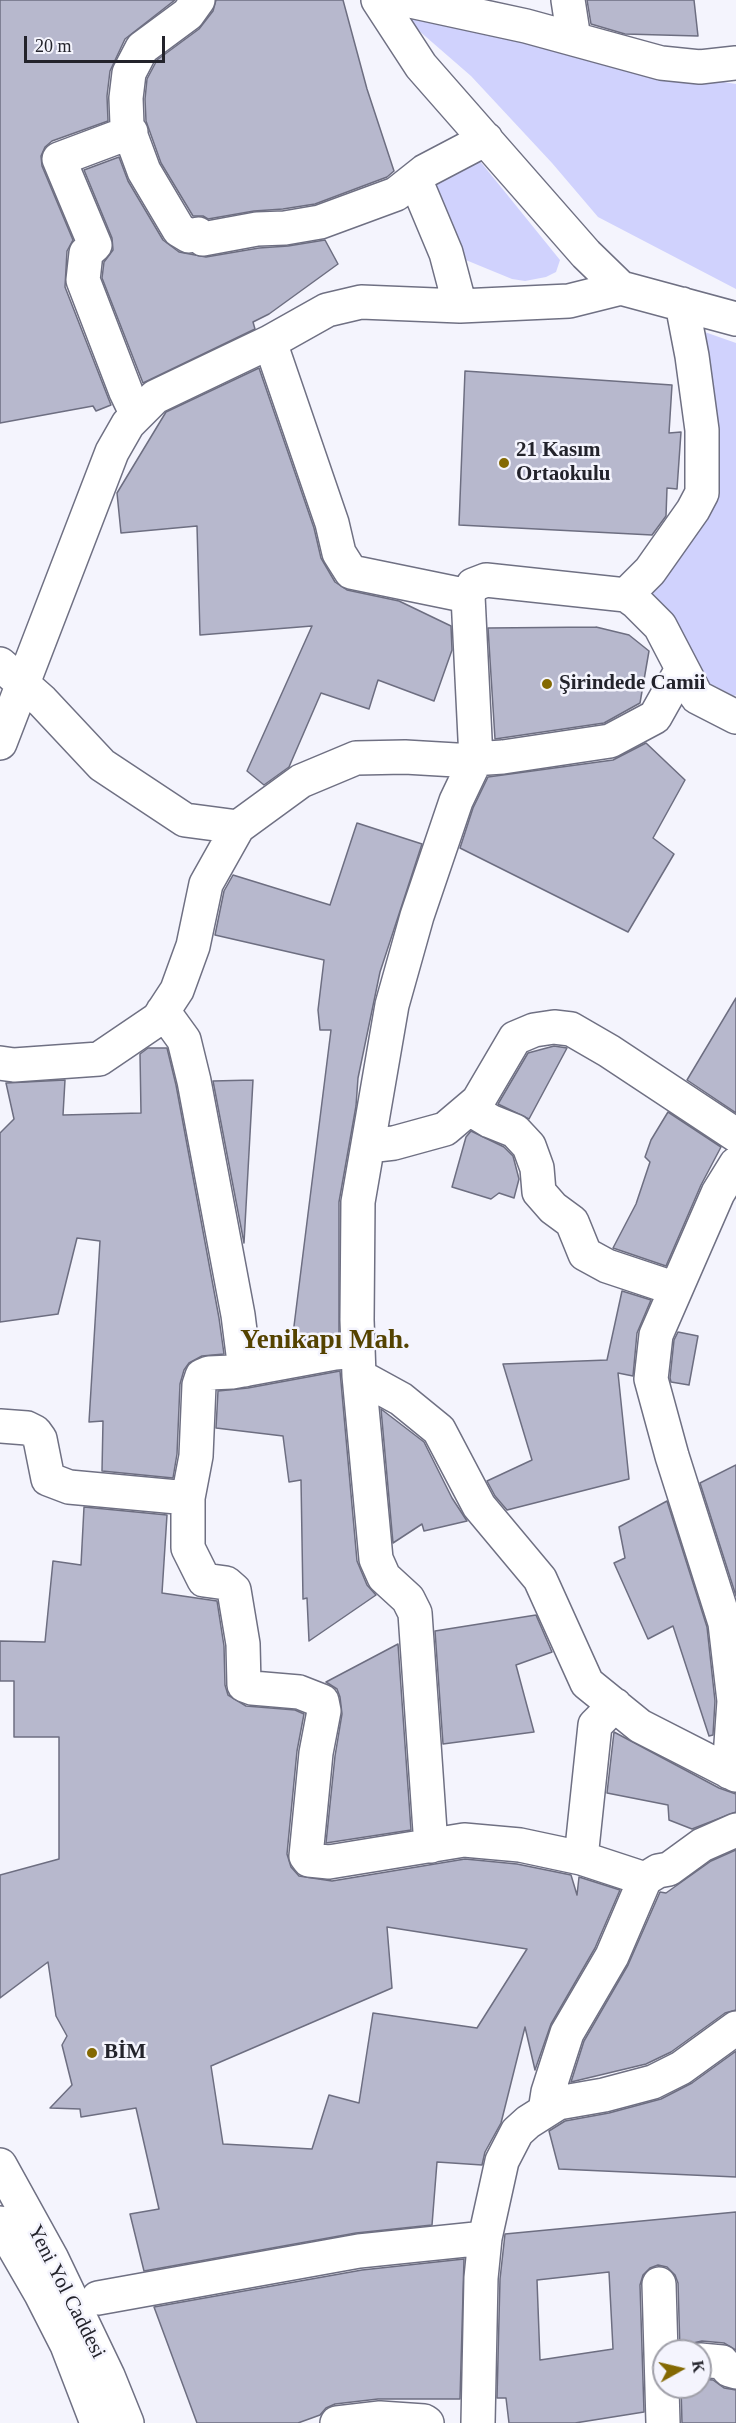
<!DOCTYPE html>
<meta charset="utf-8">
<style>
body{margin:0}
#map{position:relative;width:736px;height:2423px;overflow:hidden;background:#f4f4fd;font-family:Georgia,serif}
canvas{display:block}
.north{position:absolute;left:652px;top:2339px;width:60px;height:60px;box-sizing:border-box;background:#f4f4fd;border:2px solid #a0a0a9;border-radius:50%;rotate:82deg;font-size:16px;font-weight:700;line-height:24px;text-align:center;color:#23232b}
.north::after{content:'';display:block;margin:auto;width:21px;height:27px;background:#846903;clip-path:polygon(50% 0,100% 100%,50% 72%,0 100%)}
.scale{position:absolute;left:24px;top:36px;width:141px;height:27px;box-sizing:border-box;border:3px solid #23232b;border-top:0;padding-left:8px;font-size:18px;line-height:21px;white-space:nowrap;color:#23232b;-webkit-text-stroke:4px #f4f4fd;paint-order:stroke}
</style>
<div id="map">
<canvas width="736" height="2423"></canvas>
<div class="north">K</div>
<div class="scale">20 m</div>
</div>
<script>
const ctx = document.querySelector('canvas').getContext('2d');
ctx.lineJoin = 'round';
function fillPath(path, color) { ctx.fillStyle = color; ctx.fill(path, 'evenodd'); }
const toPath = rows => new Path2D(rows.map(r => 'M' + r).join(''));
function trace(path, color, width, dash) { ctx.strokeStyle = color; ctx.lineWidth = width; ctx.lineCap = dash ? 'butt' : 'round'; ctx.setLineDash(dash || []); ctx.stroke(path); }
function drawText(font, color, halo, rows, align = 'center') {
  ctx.font = font + ' Georgia,serif'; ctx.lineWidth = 5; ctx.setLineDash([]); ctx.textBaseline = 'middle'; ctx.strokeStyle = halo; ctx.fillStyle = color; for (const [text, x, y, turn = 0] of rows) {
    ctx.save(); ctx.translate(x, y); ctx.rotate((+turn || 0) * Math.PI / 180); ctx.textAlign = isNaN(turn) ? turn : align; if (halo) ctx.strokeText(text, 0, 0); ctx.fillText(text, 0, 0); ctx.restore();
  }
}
const green = toPath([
 [404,7,667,73,736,84,736,289,598,217,552,163,471,76,410,23],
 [475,155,560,260,556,272,546,277,525,281,512,279,456,256,428,174],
 [699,330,736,343,736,695,734,696,705,681,649,597,703,511]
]);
const building = toPath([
 [0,0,175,0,125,39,110,71,107,96,108,121,52,141,45,147,41,156,42,166,73,240,67,251,65,287,111,405,96,411,93,406,0,423,0,0],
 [216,0,343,0,367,89,394,171,387,177,315,204,283,209,254,211,208,219,203,216,193,216,161,163,146,121,145,99,147,79,157,60,199,29,213,11,216,0],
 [587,0,694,0,698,36,625,34,591,24,587,0],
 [119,157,128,181,163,240,179,252,206,257,259,248,288,246,325,240,338,264,269,314,253,322,255,329,143,383,102,278,104,262,113,250,112,238,84,170,119,157],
 [259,368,314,528,321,558,335,582,347,590,399,601,451,626,452,650,434,701,378,680,369,709,321,693,289,767,264,785,247,771,312,626,200,635,197,526,121,533,117,493,166,412,259,368],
 [465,371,672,385,669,433,681,432,677,489,667,488,666,516,652,535,459,525,465,371],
 [596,627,629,635,649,651,640,703,604,723,495,739,488,628,596,627],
 [646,743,685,780,653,838,674,854,628,932,460,848,473,808,488,777,613,760,646,743],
 [357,823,422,844,380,972,358,1078,356,1106,339,1202,339,1334,292,1342,331,1030,320,1030,318,1010,324,960,215,935,224,891,233,875,330,905,357,823],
 [736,998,736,1113,687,1080,736,998],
 [554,1046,567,1048,529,1119,498,1104,528,1053,554,1046],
 [148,1048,167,1048,176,1085,219,1318,224,1354,202,1356,189,1363,184,1370,180,1384,177,1454,173,1478,102,1471,103,1421,89,1422,100,1241,77,1238,58,1314,0,1322,0,1133,14,1119,6,1083,65,1080,63,1115,141,1113,140,1054,148,1048],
 [253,1080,244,1243,213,1081,253,1080],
 [668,1112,721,1147,701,1185,666,1266,613,1248,636,1204,650,1162,645,1157,651,1140,668,1112],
 [471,1131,504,1147,513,1156,519,1179,514,1198,499,1193,491,1199,452,1187,466,1137,471,1131],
 [622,1291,651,1300,637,1333,633,1376,618,1373,629,1479,507,1510,495,1496,487,1481,532,1460,503,1364,607,1360,622,1291],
 [678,1332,698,1336,689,1385,671,1382,670,1378,674,1340,678,1332],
 [260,1341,284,1343,261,1348,260,1341],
 [340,1371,357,1561,367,1585,376,1595,309,1641,307,1598,303,1599,301,1480,289,1482,283,1436,216,1428,218,1391,248,1388,340,1371],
 [381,1409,424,1442,452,1498,467,1521,424,1531,422,1524,393,1543,381,1409],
 [736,1465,736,1596,700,1483,736,1465],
 [667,1501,707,1627,715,1701,713,1735,709,1736,673,1626,648,1639,614,1563,625,1558,619,1527,667,1501],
 [84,1507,167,1515,162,1593,217,1601,224,1646,225,1685,228,1695,246,1706,295,1710,304,1714,297,1751,287,1854,291,1867,299,1876,332,1881,465,1859,517,1864,571,1875,577,1895,579,1877,620,1890,595,1948,551,2024,535,2070,525,2027,501,2123,485,2152,482,2165,437,2162,432,2225,356,2233,144,2271,130,2214,159,2209,136,2108,81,2117,80,2109,50,2108,72,2085,62,2045,67,2036,56,2016,48,1962,0,1998,0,1875,59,1859,59,1737,14,1737,14,1681,0,1681,0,1641,45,1642,53,1561,81,1565,84,1507],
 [387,1927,527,1949,477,2028,373,2013,359,2103,329,2095,312,2149,223,2144,211,2066,392,1988,387,1927],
 [536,1615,552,1652,516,1665,534,1732,443,1744,435,1631,536,1615],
 [398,1644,411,1830,326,1843,335,1756,342,1714,340,1697,337,1689,326,1682,398,1644],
 [614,1732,719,1788,736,1794,736,1812,692,1829,669,1820,668,1805,607,1793,614,1732],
 [736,1850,736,2010,725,2013,671,2052,646,2064,571,2082,584,2041,628,1965,660,1892,666,1893,711,1861,736,1850],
 [736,2051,736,2177,559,2169,549,2131,565,2121,609,2113,661,2099,692,2083,736,2051],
 [736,2212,736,2350,724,2343,702,2341,693,2343,684,2351,680,2351,678,2283,675,2275,667,2267,658,2265,650,2268,643,2275,640,2285,644,2412,575,2423,509,2423,506,2398,497,2398,500,2279,505,2234,736,2212],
 [609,2272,613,2349,540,2360,537,2280,609,2272],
 [464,2259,460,2399,378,2399,335,2404,326,2408,320,2415,298,2423,197,2423,154,2307,362,2270,464,2259],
 [700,2379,713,2380,724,2388,736,2390,736,2423,682,2423,681,2387,700,2387,700,2379]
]);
const street = toPath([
 [198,0,188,14,142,48,129,73,126,98,127,125,144,171,179,230,189,236,198,234,203,239,257,229,285,228,320,222,396,194,425,171,486,139],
 [378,0,421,66,586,254,621,288,736,319],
 [406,0,526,26,661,63,700,67,736,63],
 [568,0,574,39],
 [131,132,59,159,95,245,86,253,83,280,126,392,137,415],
 [415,179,446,253,460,306],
 [270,342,332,523,339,553,351,572,468,596],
 [626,595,650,571,693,510,702,493,702,430,692,356,682,304],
 [0,664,42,701,102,765,185,820,238,827],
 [0,743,112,452,128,424,155,397,270,342,327,310,361,302,460,306,569,301,621,288],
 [163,1011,184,1040,194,1081,238,1315,245,1370],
 [0,1063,14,1065,99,1059,158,1019,177,990,193,946,206,884,238,827,301,781,356,758,405,757,456,760,503,757,610,741,655,717,682,669],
 [470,1109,490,1121,515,1131,529,1146,537,1168,539,1192,553,1208,572,1222,585,1254,607,1266,676,1289],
 [368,1146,394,1143,445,1129,478,1101,515,1038,534,1030,554,1027,571,1029,609,1051,736,1135],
 [358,1351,335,1353,232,1372,209,1373,202,1376,199,1385,196,1456,188,1498,188,1548,204,1580,226,1583,234,1590,243,1644,244,1685,252,1688,299,1692,322,1701,324,1711,316,1753,306,1856,309,1860,329,1862,464,1840,520,1845,581,1858,645,1879],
 [359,1376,401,1399,439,1430,479,1506,540,1579,587,1683,640,1726,736,1775],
 [0,1426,27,1428,35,1432,40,1439,48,1479,69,1487,188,1498],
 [729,1772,734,1701,725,1623,672,1456,651,1379,656,1335,718,1193,736,1164],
 [431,1846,415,1613,408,1599,384,1577,376,1559,359,1376,357,1320,358,1202,392,1005,417,916,456,801,476,759,468,596,473,585,486,580,626,595,636,602,660,626,697,697,736,717],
 [581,1858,595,1725,615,1705],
 [545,2111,548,2092,567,2033,612,1956,645,1879,658,1871,669,1869,702,1845,736,1830],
 [659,2284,663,2423],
 [98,2298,359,2251,485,2238],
 [700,2360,722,2362,729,2370,736,2372],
 [337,2423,380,2418,424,2421,427,2423],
 [478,2423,481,2278,485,2238,502,2161,517,2132,528,2122,558,2103,604,2095,653,2082,681,2068,736,2028]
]);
const secondary = toPath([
 [0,2165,52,2259,108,2376,127,2423],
 [0,2223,41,2294,67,2345,97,2423]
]);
const markers = [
 [504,463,6,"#846903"],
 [547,684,6,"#846903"],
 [92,2053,6,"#846903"]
];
const poiNames = [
 ["21 Kasım",516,451],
 ["Ortaokulu",516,475],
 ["Şirindede Camii",559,684],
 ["BİM",104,2053]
];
const streetNames = [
 ["Yeni Yol Caddesi",66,2292,63]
];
const districtNames = [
 ["Yenikapı Mah.",325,1341]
];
fillPath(green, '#d0d2fd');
fillPath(building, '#b7b8cd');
trace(building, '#6d6e81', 1.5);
trace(street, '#6f7083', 36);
trace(secondary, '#6f7083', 36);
trace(street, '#fff', 33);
trace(secondary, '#fff', 33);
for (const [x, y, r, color] of markers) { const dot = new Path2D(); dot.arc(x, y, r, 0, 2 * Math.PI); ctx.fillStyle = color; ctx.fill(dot); trace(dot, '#f4f4fd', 2); }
drawText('bold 21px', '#23232b', '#f4f4fd', poiNames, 'left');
drawText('21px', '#23232b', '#f4f4fd', streetNames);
drawText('bold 27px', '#544200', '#f4f4fd', districtNames);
</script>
